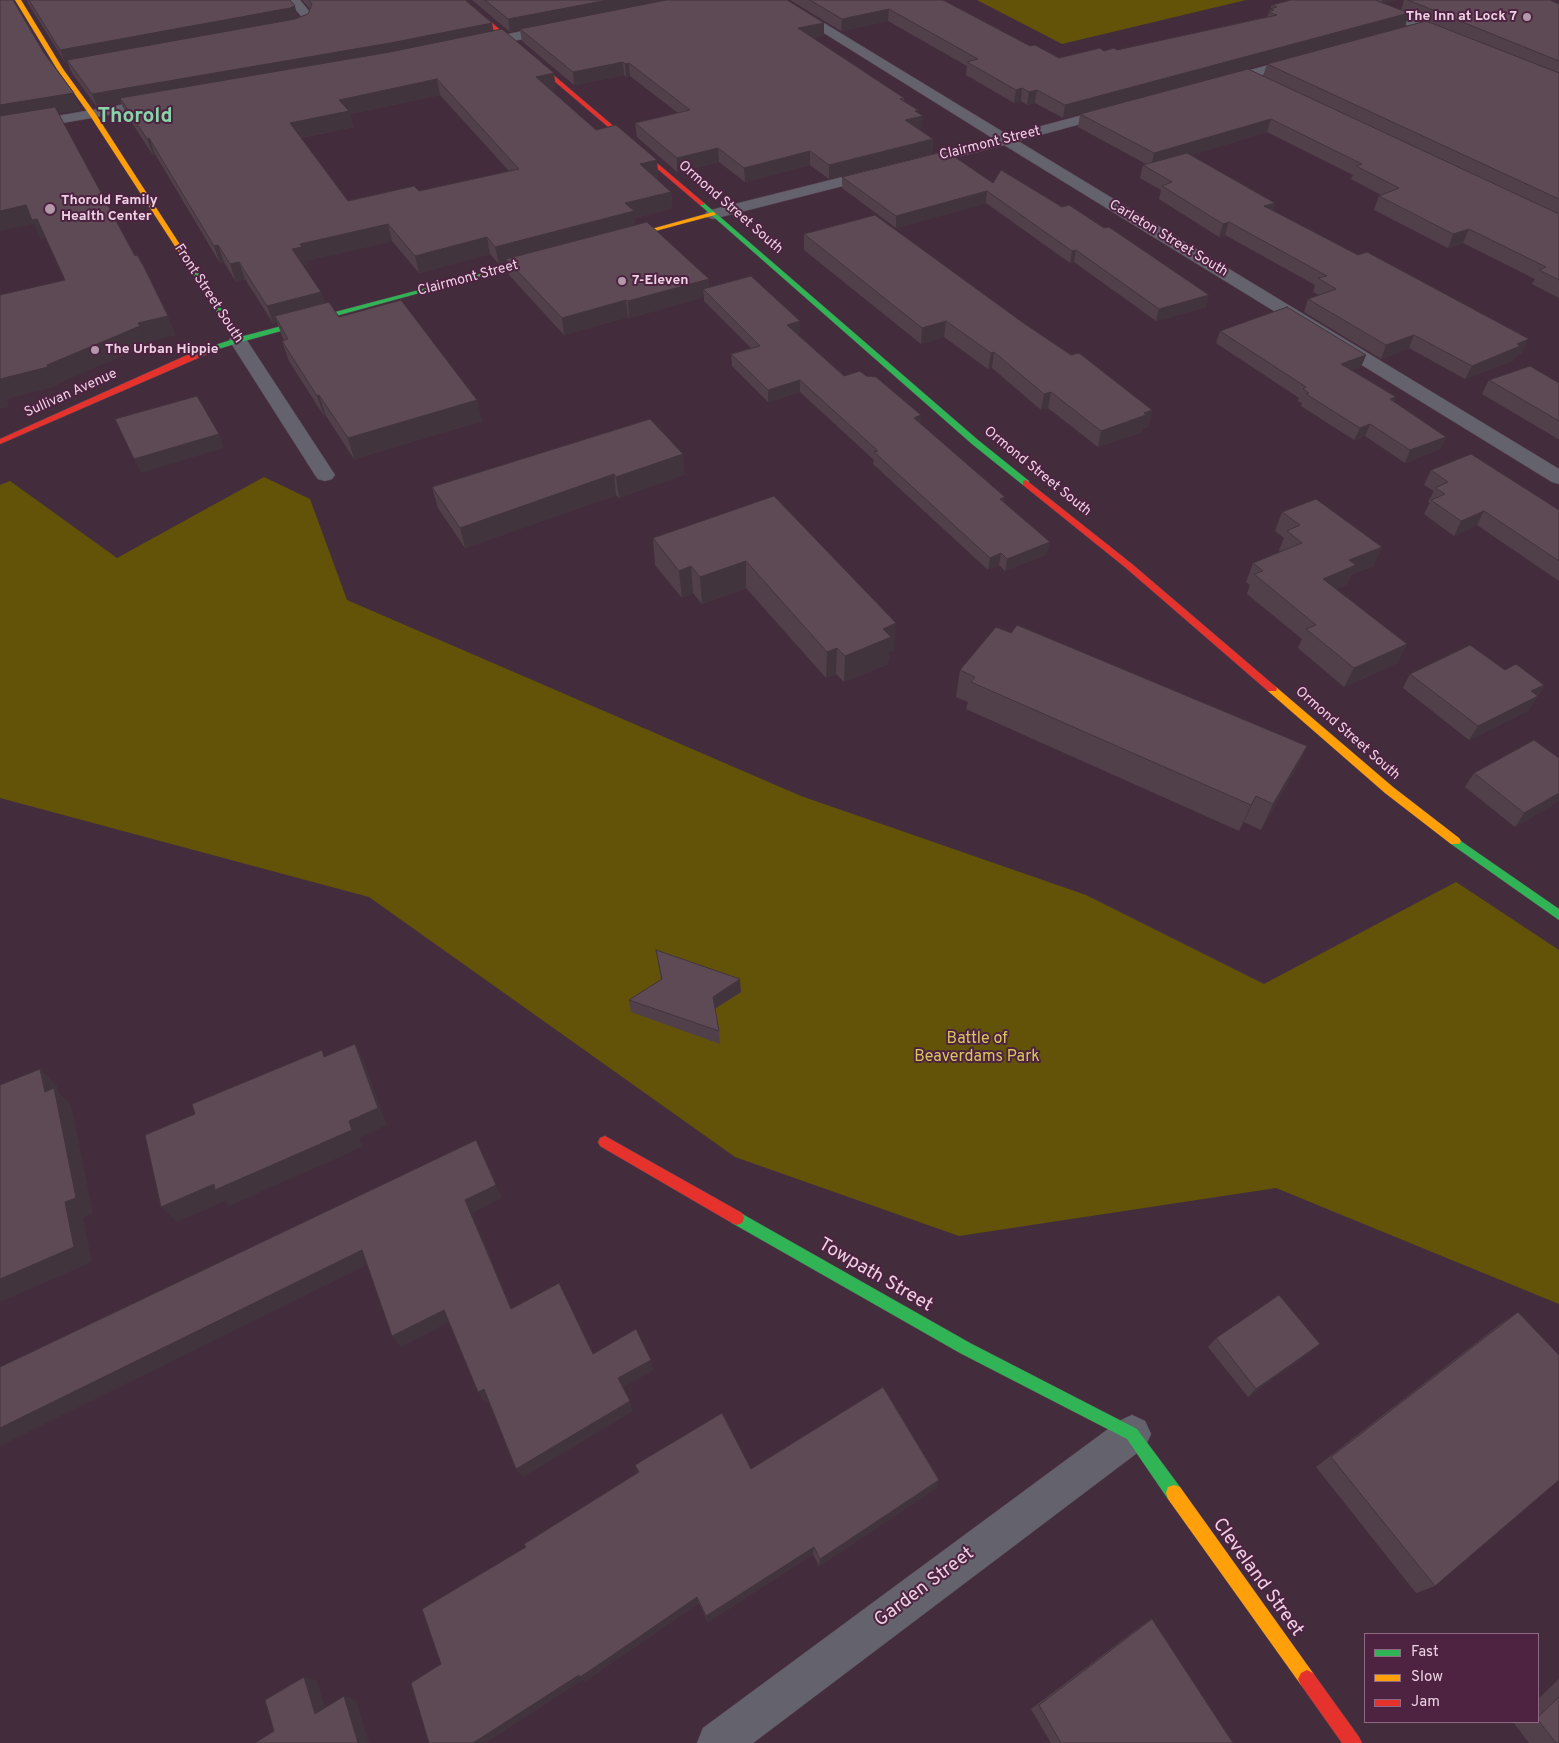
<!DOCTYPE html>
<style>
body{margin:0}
#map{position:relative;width:1559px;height:1743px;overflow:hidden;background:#432d3d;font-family:Overpass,sans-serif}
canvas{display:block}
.legend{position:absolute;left:1364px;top:1633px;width:175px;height:90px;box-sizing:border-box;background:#4d2341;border:1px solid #8d6982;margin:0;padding:6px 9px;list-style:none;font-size:15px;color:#edd1e3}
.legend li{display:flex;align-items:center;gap:10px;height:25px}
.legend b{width:25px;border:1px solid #8d6982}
</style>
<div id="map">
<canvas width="1559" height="1743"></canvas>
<ul class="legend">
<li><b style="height:6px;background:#30b455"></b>Fast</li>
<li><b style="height:6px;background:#ff9f0a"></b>Slow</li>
<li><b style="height:6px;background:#e5322d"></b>Jam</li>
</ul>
</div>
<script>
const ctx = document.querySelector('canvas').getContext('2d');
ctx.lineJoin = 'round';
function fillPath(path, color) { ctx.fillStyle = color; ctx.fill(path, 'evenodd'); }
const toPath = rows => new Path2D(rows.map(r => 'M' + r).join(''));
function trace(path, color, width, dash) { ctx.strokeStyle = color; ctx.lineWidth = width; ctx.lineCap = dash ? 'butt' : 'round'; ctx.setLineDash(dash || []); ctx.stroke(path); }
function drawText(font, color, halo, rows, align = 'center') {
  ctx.font = font + ' Overpass,sans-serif'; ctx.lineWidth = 4; ctx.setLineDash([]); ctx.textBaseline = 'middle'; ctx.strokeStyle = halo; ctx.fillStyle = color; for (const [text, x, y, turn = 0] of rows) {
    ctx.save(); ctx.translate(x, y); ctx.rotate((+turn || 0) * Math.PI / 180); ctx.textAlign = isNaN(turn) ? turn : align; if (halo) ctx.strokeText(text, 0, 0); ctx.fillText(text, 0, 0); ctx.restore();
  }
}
const green = toPath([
 [977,0,1246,0,1062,44],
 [264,477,310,499,347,600,801,796,1086,895,1264,984,1456,882,1559,950,1559,1304,1276,1188,959,1236,735,1157,369,897,0,798,0,485,10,481,117,558]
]);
const street = toPath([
 [287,0,300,0,314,17,310,24,302,28,278,33,273,32,272,29,273,26,294,22,302,17,287,0],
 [771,0,786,0,1008,135,1116,106,1121,107,1123,110,1121,113,1018,141,1559,469,1559,484,1552,482,1004,145,713,219,707,217,705,214,707,211,994,139,771,0],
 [1352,0,1369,0,1454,35,1455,38,1454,41,1444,41,1354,3,1352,0],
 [558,24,564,28,563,31,478,48,471,44,478,40,558,24],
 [1302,56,1309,60,1307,63,1218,87,1211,83,1213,80,1302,56],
 [160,98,167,102,165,105,0,134,0,126,160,98],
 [238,335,244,336,335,475,332,479,325,481,318,479,315,475,229,340,232,336,238,335],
 [1132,1415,1145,1421,1151,1434,1145,1447,753,1743,697,1743,703,1728,1119,1421,1132,1415]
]);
const fast = toPath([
 [700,203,704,203,978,440,1029,481,1029,485,1023,485,972,444,700,205,700,203],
 [181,253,185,253,240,337,480,274,485,275,241,342,209,352,205,350,206,348,234,339,180,254,181,253],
 [1455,837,1559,909,1559,920,1451,844,1449,841,1451,838,1455,837],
 [737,1211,970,1343,1137,1429,1180,1487,1182,1493,1180,1499,1174,1501,1168,1499,1127,1439,960,1353,732,1223,730,1218,732,1213,737,1211]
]);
const slow = toPath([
 [15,0,21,0,63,69,95,113,186,254,185,255,180,254,89,114,57,69,15,0],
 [713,212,715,213,715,215,618,241,615,239,713,212],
 [545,256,548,258,547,259,482,277,479,275,545,256],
 [1272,686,1276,687,1393,787,1459,838,1461,841,1459,844,1451,844,1385,793,1268,691,1267,689,1272,686],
 [1174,1485,1180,1487,1313,1673,1316,1679,1313,1685,1307,1688,1301,1685,1168,1499,1166,1493,1168,1487,1174,1485]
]);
const jam = toPath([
 [459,0,465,0,704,203,704,205,700,205,459,0],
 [209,348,213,350,212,352,0,444,0,439,185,356,209,348],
 [1026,480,1132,564,1276,687,1277,689,1276,691,1268,691,1126,568,1023,485,1023,481,1026,480],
 [605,1136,742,1213,744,1218,742,1223,737,1225,732,1223,600,1146,598,1142,600,1138,605,1136],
 [1307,1670,1313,1673,1359,1737,1362,1743,1342,1743,1301,1685,1298,1679,1301,1673,1307,1670]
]);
const wall = toPath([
 [27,0,290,0,298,17,308,14,310,9,302,0,465,0,492,23,493,31,556,89,551,90,596,130,657,160,658,177,655,178,671,192,672,208,635,218,635,225,710,287,800,321,800,333,797,334,844,376,920,423,1004,503,1047,554,1005,571,999,565,988,570,873,464,874,460,800,392,768,402,732,366,731,354,751,348,704,301,704,297,629,318,628,317,564,335,509,275,507,261,499,264,490,254,419,273,392,241,306,261,307,264,303,265,321,292,324,303,339,317,482,421,354,459,326,416,324,416,289,361,282,341,284,340,282,336,277,322,273,323,245,279,236,282,224,262,220,263,155,154,153,155,126,114,121,103,97,107,72,73,67,62,65,62,29,5],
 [440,95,509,171,419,191,348,201,301,138,353,127,350,114],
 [472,0,787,0,824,35,812,38,904,98,904,102,918,110,918,113,921,129,919,129,933,139,932,153,829,179,810,165,745,182,719,162,677,172,637,137,635,123,678,113,630,76,626,77,624,75,574,85,522,41,520,30,510,32],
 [790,0,943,0,1030,46,1059,58,1104,51,1117,50,1267,17,1272,5,1291,0,1398,0,1382,3,1401,10,1404,0,1550,0,1559,4,1559,298,1532,284,1535,279,1463,243,1448,248,1374,210,1379,196,1381,195,1351,179,1353,175,1267,132,1191,155,1275,203,1273,210,1522,353,1516,355,1514,360,1465,379,1409,348,1381,359,1304,312,1308,299,1319,295,1313,292,1315,285,1225,235,1219,237,1159,199,1161,190,1140,178,1143,165,1146,164,1078,127,1080,114,1263,76,1267,64,1425,21,1409,14,1405,26,1063,118,1035,103,1027,105,1021,101,1014,103,966,75,967,66,888,21,841,31],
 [842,177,993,183,1206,307,1156,321,1074,262,1070,263,986,203,896,228,842,188],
 [804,234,1022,322,1152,410,1148,427,1143,428,1142,432,1098,447,1048,408,1041,410,992,368,988,369,944,337,921,344,804,250],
 [1220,331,1366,355,1361,367,1352,370,1396,397,1394,402,1446,437,1440,449,1405,463,1365,436,1354,440,1301,406,1302,403,1298,401,1299,398,1216,343],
 [1489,380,1559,383,1559,439,1558,439,1482,394],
 [650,419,685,474,619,498,616,495,465,548,438,508,432,487],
 [1431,470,1559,510,1559,581,1477,525,1454,536,1424,514,1430,502,1428,502,1434,491,1424,485],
 [774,496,894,650,889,652,888,664,844,682,836,674,826,678,746,588,702,604,693,593,682,598,655,565,653,538],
 [1282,512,1382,547,1373,566,1351,575,1347,584,1336,589,1407,644,1397,663,1344,687,1298,648,1302,639,1247,594,1250,585,1246,582,1253,563,1281,551,1279,550,1284,538,1275,531],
 [960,670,1307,746,1294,772,1261,830,1244,822,1239,831,966,709,968,702,956,697],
 [1505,670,1544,685,1529,710,1469,740,1403,688,1410,674],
 [1474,773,1559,801,1515,827,1465,787],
 [656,950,741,992,715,1009,719,1031,720,1044,631,1012,629,1000,661,980],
 [1518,1312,1435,1586,1416,1593,1316,1467,1499,1325],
 [1216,1338,1310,1352,1248,1397,1208,1347],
 [635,1465,751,1469,939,1480,936,1488,819,1566,813,1554,708,1622,699,1603,611,1663,585,1681,583,1679,485,1743,429,1743,441,1664,526,1547,638,1472],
 [1152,1619,1233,1743,1051,1743,1031,1709,1141,1626],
 [1559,1679,1559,1743,1529,1743,1513,1722,1538,1722,1538,1699]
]);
const shadedWall = toPath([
 [608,0,669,0,510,32,508,19],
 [1382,0,1398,0,1381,3],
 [295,6,298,18,293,20,65,62,60,50],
 [889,9,888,21,841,31,842,19],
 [1409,13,1405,26,1063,118,1065,105],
 [492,23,494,35,120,98,121,103,97,107,92,94],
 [824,23,824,35,797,41,798,28],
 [623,62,624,75,574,85,573,72],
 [629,63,630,76,626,77,625,64],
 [554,73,556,89,538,92,536,77],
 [437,79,440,95,350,114,353,127,294,139,290,123,339,100],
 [1022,88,1021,101,1014,103,1016,90],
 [1037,90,1035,103,1027,105,1029,92],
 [74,93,81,110,0,124,0,105],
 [918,110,917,117,923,116,921,129,904,133,905,120,915,111],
 [1271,119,1267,132,1151,167,1154,153],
 [149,138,155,154,153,155,147,139],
 [933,139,932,153,829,179,829,165],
 [718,148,719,162,677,172,677,158],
 [810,151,810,165,745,182,744,168],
 [657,160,658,177,641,181,640,164],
 [987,191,986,203,896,228,896,216],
 [671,192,672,208,635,218,636,228,506,259,507,261,499,264,495,247,625,203],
 [1275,203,1271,216,1264,206],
 [26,205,37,219,46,238,41,239,34,224,0,231,0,211],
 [1229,222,1225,235,1219,237,1223,224],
 [388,224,392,241,306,261,307,264,297,266,292,249,300,244],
 [1469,229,1463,243,1448,248,1453,234],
 [487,237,490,254,419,273,415,256],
 [218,245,224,262,220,263,214,246],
 [1076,250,1074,262,1070,263,1072,251],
 [239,262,245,279,236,282,230,264],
 [709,279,710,295,703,289,704,297,629,318,628,301],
 [321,292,326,309,275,316,277,322,273,323,267,306],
 [1209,295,1206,307,1156,321,1159,309],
 [626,300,628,317,564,335,562,318],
 [168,316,176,335,147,342,138,323],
 [800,321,800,333,787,337,787,325],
 [946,321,944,337,921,344,922,328],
 [140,326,148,345,57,384,57,386,7,399,9,407,0,409,0,379,47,365],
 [1414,335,1409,348,1381,359,1386,345],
 [1529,339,1522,353,1516,355,1514,360,1465,379,1472,366,1517,344],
 [994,352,992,368,988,369,991,353],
 [1366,355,1361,367,1337,376,1341,364],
 [800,380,800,392,768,402,768,390],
 [1051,392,1048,408,1041,410,1044,394],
 [319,395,326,416,324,416,317,396],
 [1396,397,1391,409,1390,399],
 [477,400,482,421,354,459,348,438],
 [1152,410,1148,427,1143,428,1142,432,1098,447,1101,431],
 [921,415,920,427,914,418],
 [1370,424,1365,436,1354,440,1360,428],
 [219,434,224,448,141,473,134,459],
 [1446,437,1440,449,1405,463,1410,450],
 [683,454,685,474,619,498,616,477],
 [614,474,616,495,465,548,460,528],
 [1005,497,1003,509,1000,499],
 [1484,511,1477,525,1454,536,1461,521],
 [1050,542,1047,554,1005,571,1007,559],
 [1382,547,1373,566,1351,575,1347,584,1315,598,1323,579,1349,560],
 [1001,553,999,565,988,570,990,558],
 [746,561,746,588,702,604,700,577],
 [691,566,693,593,682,598,679,571],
 [896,623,894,650,889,652,888,664,844,682,845,656,883,629],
 [1407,644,1397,663,1344,687,1354,668],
 [837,648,836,674,826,678,827,652],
 [1544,685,1536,697,1538,696,1529,710,1469,740,1478,726,1531,691],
 [1307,746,1294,772,1261,830,1273,804],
 [1559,793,1559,801,1515,827,1524,813],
 [1256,796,1244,822,1239,831,1251,805],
 [740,979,741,992,714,1009,713,997],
 [355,1044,364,1062,387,1125,359,1138,362,1147,229,1206,225,1201,177,1222,161,1207,349,1121],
 [40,1069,57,1086,58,1092,71,1105,93,1213,83,1218,92,1262,0,1302,0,1279,45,1092],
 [496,1185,502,1198,472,1213,517,1321,511,1309,465,1200],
 [362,1250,371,1263,0,1446,0,1428],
 [444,1310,451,1321,401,1347,392,1336],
 [1320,1344,1310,1352,1248,1397,1256,1389],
 [651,1360,654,1370,622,1388,618,1378],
 [484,1389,491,1399,485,1402,478,1392],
 [630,1401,633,1411,523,1477,516,1469],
 [939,1480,936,1488,819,1566,820,1559],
 [814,1547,813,1554,708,1622,706,1616],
 [697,1597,699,1603,611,1663,585,1681,583,1679,485,1743,473,1743],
 [304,1677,317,1681,328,1717,315,1714],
 [344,1696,356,1700,369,1743,358,1743]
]);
const building = toPath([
 [0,0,13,0,44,53,74,93,0,105,0,0],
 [29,0,290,0,295,6,290,8,60,50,29,0],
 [309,0,465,0,492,23,390,43,92,94,67,60,295,19,308,14,312,4,309,0],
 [485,0,608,0,508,19,485,0],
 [666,0,787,0,824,23,798,28,904,98,900,99,918,110,915,111,923,116,905,120,933,139,829,165,810,151,744,168,718,148,677,158,635,123,690,110,629,63,625,64,623,62,573,72,520,29,666,0],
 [810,0,943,0,1030,46,1035,45,1059,58,1100,48,1104,51,1114,48,1117,50,1277,15,1268,12,1274,10,1270,9,1277,7,1272,5,1291,0,1375,0,1409,13,1065,105,1037,90,1029,92,1022,88,1016,90,967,62,978,59,889,9,842,19,810,0],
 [1408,0,1550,0,1559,4,1559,61,1408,0],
 [1426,21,1559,73,1559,199,1267,64,1426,21],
 [502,29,554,73,536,77,596,130,616,125,657,160,640,164,671,192,625,203,634,211,495,247,487,237,415,256,388,224,300,244,302,247,292,249,321,292,267,306,239,262,230,264,218,245,214,246,149,138,147,139,120,98,390,52,502,29],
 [437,79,519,169,419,191,414,186,348,201,290,123,349,111,339,100,437,79],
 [1248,69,1559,214,1559,280,1539,270,1546,267,1469,229,1453,234,1379,196,1399,188,1356,166,1362,164,1271,119,1154,153,1080,114,1248,69],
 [55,107,135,256,137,255,144,267,168,316,138,323,140,326,47,365,48,367,0,379,0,295,65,280,37,219,32,220,26,205,0,211,0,116,55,107],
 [946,151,993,183,1001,170,1062,207,1069,205,1104,228,1109,227,1209,295,1159,309,1076,250,1072,251,987,191,896,216,842,177,946,151],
 [1187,153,1275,203,1264,206,1358,255,1367,252,1529,339,1517,344,1520,346,1472,366,1414,335,1386,345,1308,299,1336,289,1318,278,1327,276,1229,222,1223,224,1162,186,1172,182,1143,165,1187,153],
 [875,215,1022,322,1071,355,1079,353,1152,410,1144,413,1146,415,1101,431,1051,392,1044,394,994,352,991,353,946,321,922,328,804,234,875,215],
 [647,222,709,279,628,301,626,300,562,318,506,259,647,222],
 [751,276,800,321,787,325,844,376,860,371,866,376,876,377,921,415,914,418,1005,497,1000,499,1050,542,1007,559,1001,553,990,558,874,452,878,451,800,380,768,390,731,354,760,346,703,289,751,276],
 [401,300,477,400,348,438,319,395,317,396,282,341,288,339,275,316,329,302,339,317,401,300],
 [1287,307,1366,355,1341,364,1396,397,1390,399,1446,437,1410,450,1370,424,1360,428,1306,394,1309,393,1303,389,1306,387,1220,331,1287,307],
 [1530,366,1559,383,1559,421,1489,380,1530,366],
 [197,396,219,434,134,459,115,419,197,396],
 [650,419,683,454,616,477,614,474,460,528,432,487,650,419],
 [1471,454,1559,510,1559,561,1484,511,1461,521,1431,500,1445,494,1435,488,1448,482,1431,470,1471,454],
 [774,496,896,623,883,629,891,637,845,656,837,648,827,652,746,561,700,577,691,566,679,571,653,538,774,496],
 [1316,499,1382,547,1349,560,1356,565,1323,579,1407,644,1354,668,1306,629,1316,625,1254,574,1263,571,1253,563,1302,543,1287,531,1300,525,1282,512,1316,499],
 [1017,625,1307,746,1273,804,1256,796,1251,805,971,682,975,677,960,670,996,627,1011,633,1017,625],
 [1470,645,1505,670,1516,664,1544,685,1531,691,1538,696,1478,726,1410,674,1470,645],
 [1534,740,1559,758,1559,793,1524,813,1474,773,1534,740],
 [656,950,740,979,713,997,719,1031,629,1000,662,979,656,950],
 [355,1044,378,1108,349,1121,352,1130,215,1190,214,1184,161,1207,145,1135,195,1114,192,1104,322,1050,324,1057,355,1044],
 [40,1069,45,1092,54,1088,76,1198,65,1202,74,1247,0,1279,0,1085,40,1069],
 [476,1140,496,1185,465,1200,511,1309,559,1283,593,1354,636,1329,651,1360,618,1378,630,1401,516,1469,484,1389,478,1392,444,1310,392,1336,362,1250,0,1428,0,1367,476,1140],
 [1279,1295,1320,1344,1256,1389,1216,1338,1279,1295],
 [1518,1312,1559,1355,1559,1480,1435,1586,1331,1457,1518,1312],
 [883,1387,939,1480,820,1559,814,1547,706,1616,697,1597,607,1659,580,1677,579,1675,473,1743,429,1743,411,1683,441,1664,422,1609,526,1547,524,1544,639,1472,635,1465,722,1413,751,1469,883,1387],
 [1152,1619,1233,1743,1061,1743,1039,1705,1152,1619],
 [304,1677,315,1714,344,1696,358,1743,255,1743,274,1731,265,1700,304,1677],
 [1559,1697,1559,1743,1556,1743,1538,1720,1538,1717,1559,1697]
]);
const markers = [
 [1527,17,5,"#b298a9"],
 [50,209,6,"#b298a9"],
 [622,281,5,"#b298a9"],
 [95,350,5,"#b298a9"]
];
const farPoinames = [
 ["The Inn at Lock 7",1517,17,"right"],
 ["Thorold Family",61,201],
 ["Health Center",61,217],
 ["7-Eleven",632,281],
 ["The Urban Hippie",105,350]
];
const farStreetnames = [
 ["Clairmont Street",990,144,-14],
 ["Ormond Street South",730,208,41],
 ["Carleton Street South",1168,239,31],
 ["Clairmont Street",468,279,-15],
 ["Front Street South",208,294,57],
 ["Sullivan Avenue",71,394,-24],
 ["Ormond Street South",1037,472,39],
 ["Ormond Street South",1347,734,41]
];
const parkNames = [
 ["Battle of",977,1040],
 ["Beaverdams Park",977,1058]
];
const nearStreetnames = [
 ["Towpath Street",875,1276,30],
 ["Cleveland Street",1257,1578,54],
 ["Garden Street",925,1588,-37]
];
const farTownnames = [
 ["Thorold",135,118]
];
fillPath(green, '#625308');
trace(street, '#5d4957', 1);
trace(fast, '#5d4957', 1);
trace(slow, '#5d4957', 1);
trace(jam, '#5d4957', 1);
fillPath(street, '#63626d');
fillPath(fast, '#30b455');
fillPath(slow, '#ff9f0a');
fillPath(jam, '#e5322d');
fillPath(wall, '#514049');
fillPath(shadedWall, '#42343c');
fillPath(building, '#5e4a55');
trace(building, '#42343c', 1);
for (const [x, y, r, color] of markers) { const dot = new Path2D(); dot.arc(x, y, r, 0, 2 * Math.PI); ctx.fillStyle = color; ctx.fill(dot); trace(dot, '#4d2341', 2); }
drawText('bold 14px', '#edd1e3', '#4d2341', farPoinames, 'left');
drawText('14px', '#edd1e3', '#4d2341', farStreetnames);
drawText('16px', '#dac75a', '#4d2341', parkNames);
drawText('19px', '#edd1e3', '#4d2341', nearStreetnames);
drawText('bold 21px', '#86d6aa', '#4d2341', farTownnames);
</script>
